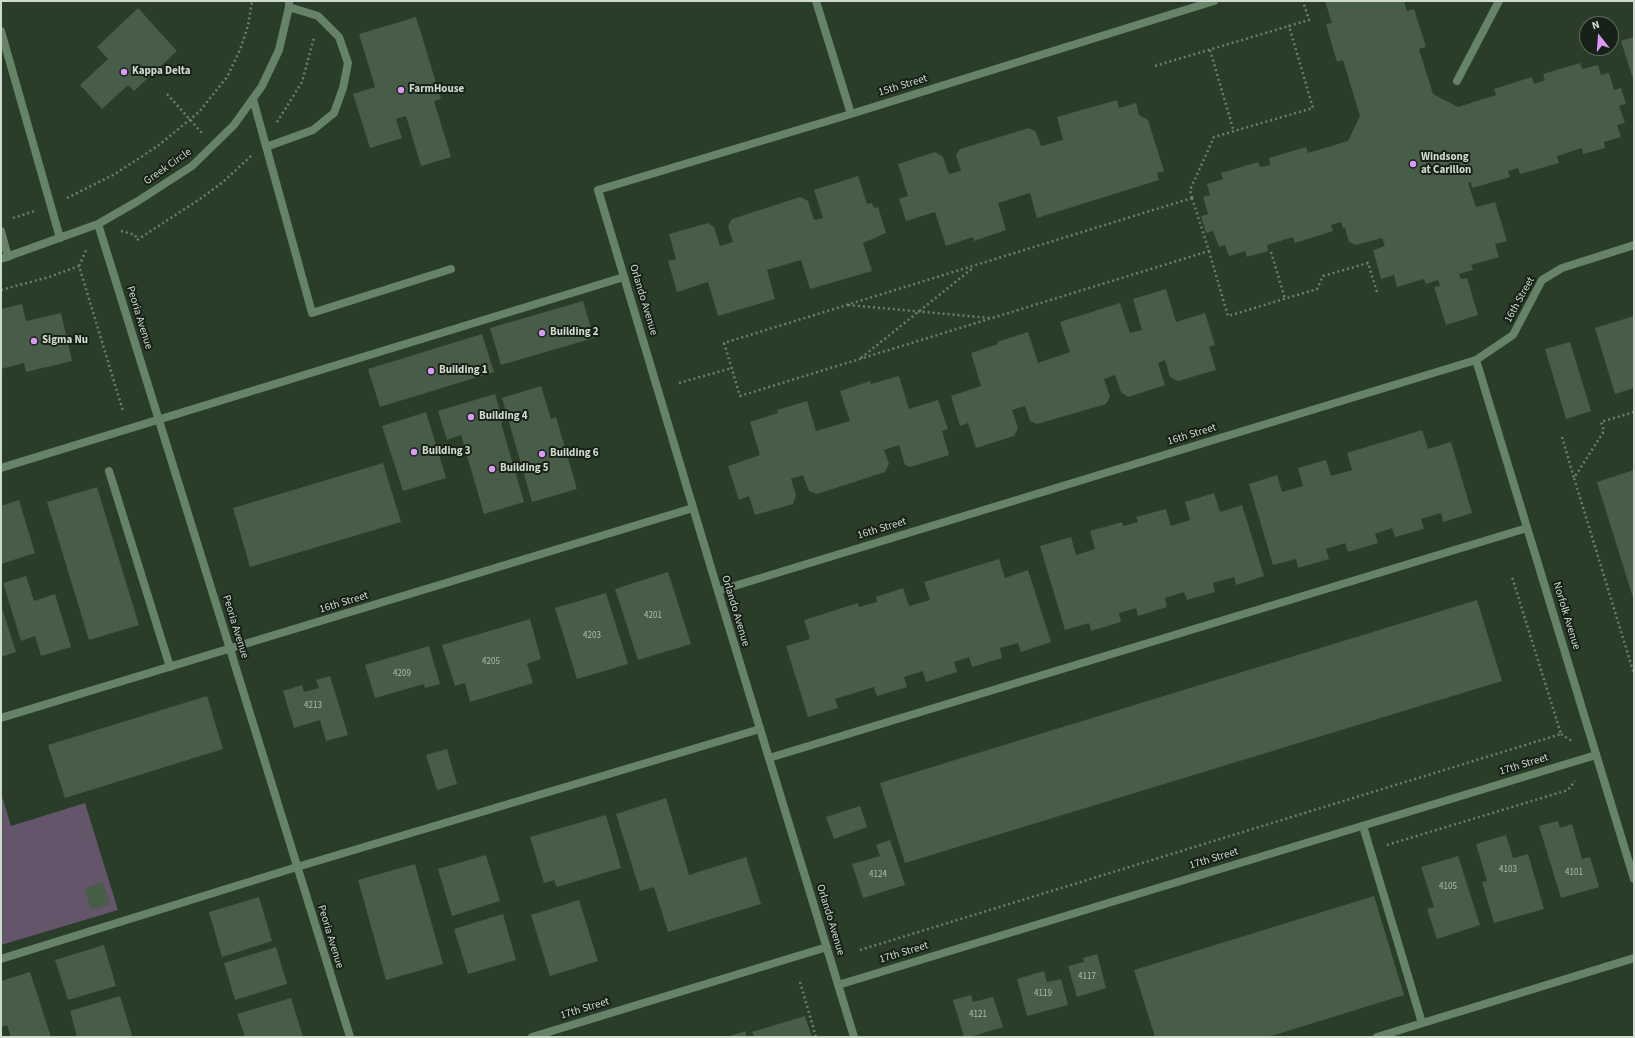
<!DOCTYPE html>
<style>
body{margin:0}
#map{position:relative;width:1635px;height:1038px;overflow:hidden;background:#293d29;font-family:"Source Sans 3",sans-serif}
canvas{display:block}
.frame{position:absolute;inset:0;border:2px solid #cfdbcf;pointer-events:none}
.north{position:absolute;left:1579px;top:16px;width:40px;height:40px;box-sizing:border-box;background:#182118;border:1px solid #616b61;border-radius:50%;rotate:343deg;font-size:11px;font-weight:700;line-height:16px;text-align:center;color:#cfdbcf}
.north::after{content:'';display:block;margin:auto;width:14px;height:18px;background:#db99f6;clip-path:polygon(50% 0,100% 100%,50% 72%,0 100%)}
</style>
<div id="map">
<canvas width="1635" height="1038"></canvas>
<div class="frame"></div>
<div class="north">N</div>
</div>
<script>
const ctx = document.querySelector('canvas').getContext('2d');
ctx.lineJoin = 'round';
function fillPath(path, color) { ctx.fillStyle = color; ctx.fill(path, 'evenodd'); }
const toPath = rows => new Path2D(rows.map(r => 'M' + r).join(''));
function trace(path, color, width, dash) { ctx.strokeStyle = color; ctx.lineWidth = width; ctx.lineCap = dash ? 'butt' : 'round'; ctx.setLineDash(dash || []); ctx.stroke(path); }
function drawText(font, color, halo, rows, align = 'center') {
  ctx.font = font + ' "Source Sans 3",sans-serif'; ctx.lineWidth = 4; ctx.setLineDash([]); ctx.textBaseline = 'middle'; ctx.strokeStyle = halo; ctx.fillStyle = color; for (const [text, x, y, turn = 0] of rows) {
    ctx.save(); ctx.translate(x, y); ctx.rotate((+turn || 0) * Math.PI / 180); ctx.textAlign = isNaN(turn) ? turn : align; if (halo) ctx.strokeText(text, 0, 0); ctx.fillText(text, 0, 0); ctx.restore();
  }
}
const green = toPath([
 [1,793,11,826,85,803,118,910,1,945]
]);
const building = toPath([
 [1325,1,1404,1,1407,11,1414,9,1426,47,1419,49,1433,94,1458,107,1496,95,1494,89,1532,77,1534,84,1545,80,1543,74,1580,63,1582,69,1598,65,1601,75,1609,73,1614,90,1621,88,1626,104,1619,106,1625,123,1617,125,1621,137,1604,142,1605,148,1583,154,1582,148,1557,156,1559,163,1520,174,1518,168,1508,171,1510,177,1472,188,1471,182,1468,183,1476,207,1495,202,1507,241,1495,244,1499,257,1471,265,1473,270,1459,274,1461,279,1467,278,1478,315,1446,325,1434,287,1440,286,1438,280,1426,284,1424,279,1397,287,1394,275,1381,279,1373,250,1385,246,1382,238,1356,245,1349,242,1345,228,1343,228,1341,222,1331,225,1333,231,1295,243,1293,237,1267,245,1268,251,1247,257,1245,251,1229,256,1225,245,1219,247,1213,231,1206,233,1201,216,1208,214,1203,197,1210,195,1207,184,1223,179,1221,173,1258,162,1260,167,1270,165,1269,158,1306,147,1308,153,1348,141,1360,116,1343,60,1337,62,1326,24,1332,23],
 [138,8,177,51,134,91,128,85,102,109,80,85,108,59,97,47],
 [416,17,441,99,434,101,451,157,421,166,406,116,396,119,402,138,370,148,353,94,375,87,359,34],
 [1634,37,1634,82,1621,41],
 [1117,100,1119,108,1136,103,1139,115,1148,120,1164,171,1157,173,1159,180,1037,218,1030,193,998,203,1006,230,974,241,973,237,946,246,935,212,906,221,899,199,908,196,898,164,935,152,943,157,949,174,961,171,956,155,960,149,1029,128,1036,132,1041,146,1063,140,1057,117],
 [858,176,867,204,872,203,874,208,878,207,886,233,863,243,872,271,810,289,801,260,767,270,775,299,718,316,708,282,677,292,668,261,676,259,669,234,708,223,714,227,720,246,733,242,728,226,732,219,800,197,808,201,814,220,823,218,814,190],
 [1166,289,1176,322,1205,313,1215,345,1209,347,1216,370,1178,381,1170,377,1165,360,1158,363,1165,385,1128,397,1121,392,1115,375,1104,379,1110,397,1106,404,1037,424,1030,421,1025,406,1012,410,1018,428,1014,436,976,448,968,423,960,426,951,396,981,386,971,353,998,344,997,342,1028,332,1038,363,1070,352,1060,322,1120,303,1130,333,1142,330,1133,299],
 [583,301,594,338,501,365,490,328],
 [22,304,26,321,61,313,72,361,26,372,24,363,1,369,1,309],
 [1634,316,1634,388,1615,394,1595,328],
 [482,334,494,372,380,407,368,369],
 [1570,342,1591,411,1566,419,1545,349],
 [899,376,909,409,938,400,948,429,942,431,949,455,910,467,905,465,899,445,884,450,889,464,885,472,817,494,809,491,803,475,791,479,796,495,793,504,755,515,749,496,739,500,728,466,760,455,750,422,778,413,777,410,807,401,816,431,850,421,840,391,870,381,871,384],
 [541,386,551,419,556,417,577,489,532,502,502,398],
 [495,394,503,422,501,423,524,502,484,514,461,435,447,440,438,411],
 [426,412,446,478,403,491,382,426],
 [1422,430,1428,449,1451,442,1472,513,1443,522,1441,513,1421,519,1424,529,1395,537,1392,528,1375,534,1378,543,1348,552,1345,543,1326,549,1329,559,1298,568,1296,559,1273,565,1249,484,1277,475,1282,492,1303,486,1298,468,1326,460,1331,476,1352,470,1347,453],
 [383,463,401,522,250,567,233,508],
 [1634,470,1634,601,1597,482],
 [97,487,139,625,89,640,47,502],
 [1214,493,1220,512,1242,505,1264,576,1236,585,1234,577,1213,583,1215,592,1187,600,1184,592,1165,598,1167,607,1138,616,1136,608,1119,613,1121,622,1091,631,1089,623,1065,630,1040,546,1071,537,1076,555,1095,549,1090,531,1122,522,1123,526,1138,522,1136,517,1166,509,1171,526,1190,520,1185,502],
 [19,500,35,553,1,564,1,506],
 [999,559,1005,578,1028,570,1051,642,1021,652,1018,643,1000,648,1002,658,972,667,969,657,954,662,957,672,926,682,923,671,904,677,907,687,877,696,874,687,835,699,838,708,808,717,786,646,810,639,804,620,858,603,859,607,877,602,876,597,903,588,909,606,930,600,924,582],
 [668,572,691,644,638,660,615,589],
 [26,576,34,601,55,594,71,647,41,656,35,636,21,641,3,583],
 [606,593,628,664,577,679,555,608],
 [1477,600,1502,681,905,863,880,783],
 [1,605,16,652,1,657],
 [530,619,541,659,527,664,533,683,470,702,465,683,455,686,442,645],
 [429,646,440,684,425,688,424,684,375,698,365,665],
 [330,676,348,735,326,741,320,720,294,728,283,691,302,685,304,692,319,688,316,680],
 [207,696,223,749,65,798,48,745],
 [447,749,457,784,437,790,426,755],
 [666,798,689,875,746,857,761,904,668,932,654,887,640,891,616,814],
 [860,806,867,827,834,839,826,817],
 [606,815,621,868,557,887,554,880,544,883,530,837],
 [1558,821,1560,828,1572,824,1582,859,1590,857,1599,887,1561,898,1539,826],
 [1506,835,1513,858,1528,854,1544,909,1494,923,1482,882,1487,881,1476,844],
 [890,840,905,885,863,898,852,864,880,856,876,845],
 [486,855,500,901,452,916,438,869],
 [1458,856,1480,925,1437,939,1427,909,1434,907,1421,867],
 [415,864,443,964,386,980,358,880],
 [103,882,110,904,91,910,84,888],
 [1374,896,1404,995,1268,1037,1155,1037,1134,970],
 [259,897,272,941,222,957,209,912],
 [579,900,598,961,550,976,531,915],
 [503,914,516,960,468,974,454,929],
 [104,945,116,986,68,1000,55,960],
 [276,947,287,984,235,1000,224,963],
 [1097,954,1106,988,1077,997,1068,966,1084,962,1083,958],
 [1044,971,1047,982,1061,979,1068,1005,1027,1016,1017,979],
 [30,972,51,1037,11,1037,7,1025,1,1027,1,981],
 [971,995,973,1002,993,997,1003,1027,970,1037,964,1037,953,1000],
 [120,996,132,1035,126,1037,77,1037,70,1011],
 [291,998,303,1037,245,1037,237,1014],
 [805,1016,812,1037,754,1037,752,1032],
 [745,1031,747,1037,727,1037]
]);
const path = toPath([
 [1210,50,1234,132],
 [1155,66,1289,26],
 [167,94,202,133],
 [277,122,302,82,314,38],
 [67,198,113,175,138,159,159,145,199,112,227,77,240,50,248,26,252,1],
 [1192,198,1209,251,740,396,724,343,1192,198],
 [1192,198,1190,190,1214,137,1313,108,1289,26,1309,20,1303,1],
 [13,218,35,211],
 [121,231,135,235,137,240,200,199,223,182,251,156],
 [1209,251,1228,316,1317,289,1323,276,1368,263,1377,292],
 [1271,252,1285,299],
 [79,266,87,248],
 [1,290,49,277,79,266,123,411],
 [848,305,990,318],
 [861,358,974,267],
 [679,383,732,368],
 [1634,412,1601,422,1604,431,1574,478,1634,674],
 [1562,437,1574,478],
 [1561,734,1572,741],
 [1387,845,1568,790,1575,781],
 [860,950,1561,734,1512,577],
 [800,982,816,1037]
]);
const lane = toPath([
 [1,31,60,238],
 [1457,81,1499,1],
 [253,99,312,313,451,269],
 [266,147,313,130,334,113,343,88,348,63,339,37,318,16,289,7],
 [1,231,8,257],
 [1,468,624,277],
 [109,471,170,667],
 [769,758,1527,528],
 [1363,826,1422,1023],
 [1,959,297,867,760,729],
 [1377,1037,1634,958]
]);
const street = toPath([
 [816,1,851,114],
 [98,224,230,649,350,1037],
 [1,259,98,224,138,201,192,166,234,125,262,86,279,50,289,7,289,1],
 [1476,360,1634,879],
 [718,591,1476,360,1513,335,1542,280,1562,268,1634,245],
 [1,718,693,508],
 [838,985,1596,755],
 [532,1037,827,947],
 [854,1037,718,591,598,190,851,114,1214,1]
]);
const markers = [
 [124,72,4,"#db99f6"],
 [401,90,4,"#db99f6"],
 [1413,164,4,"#db99f6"],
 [542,333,4,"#db99f6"],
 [34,341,4,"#db99f6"],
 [431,371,4,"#db99f6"],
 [471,417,4,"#db99f6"],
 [414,452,4,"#db99f6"],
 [542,454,4,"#db99f6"],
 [492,469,4,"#db99f6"]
];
const numberNames = [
 ["4201",653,616],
 ["4203",592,636],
 ["4205",491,662],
 ["4209",402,674],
 ["4213",313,706],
 ["4103",1508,870],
 ["4101",1574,873],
 ["4124",878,875],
 ["4105",1448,887],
 ["4117",1087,977],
 ["4119",1043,994],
 ["4121",978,1015]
];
const poiNames = [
 ["Kappa Delta",132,72],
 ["FarmHouse",409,90],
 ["Windsong",1421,158],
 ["at Carillon",1421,171],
 ["Building 2",550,333],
 ["Sigma Nu",42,341],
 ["Building 1",439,371],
 ["Building 4",479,417],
 ["Building 3",422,452],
 ["Building 6",550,454],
 ["Building 5",500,469]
];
const streetNames = [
 ["15th Street",903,86,-17],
 ["Greek Circle",168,167,-35],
 ["Orlando Avenue",643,300,73],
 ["16th Street",1520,300,-61],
 ["Peoria Avenue",139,318,73],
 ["16th Street",1192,435,-17],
 ["16th Street",882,529,-17],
 ["16th Street",344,603,-17],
 ["Orlando Avenue",735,611,73],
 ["Norfolk Avenue",1566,616,73],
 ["Peoria Avenue",235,627,73],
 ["17th Street",1524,765,-17],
 ["17th Street",1214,859,-17],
 ["Orlando Avenue",830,920,73],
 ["Peoria Avenue",330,937,73],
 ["17th Street",904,953,-17],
 ["17th Street",585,1009,-17]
];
fillPath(green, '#64556b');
fillPath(building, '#485d48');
trace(path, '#6d7e6d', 2.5, [2, 3]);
trace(lane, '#678367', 8);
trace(street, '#678367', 8);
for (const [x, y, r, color] of markers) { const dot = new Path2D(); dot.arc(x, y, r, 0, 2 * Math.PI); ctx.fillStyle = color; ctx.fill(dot); trace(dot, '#182118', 1.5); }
drawText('9px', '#adbcad', null, numberNames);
drawText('bold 11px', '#cfdbcf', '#182118', poiNames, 'left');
drawText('11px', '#cfdbcf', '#182118', streetNames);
</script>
